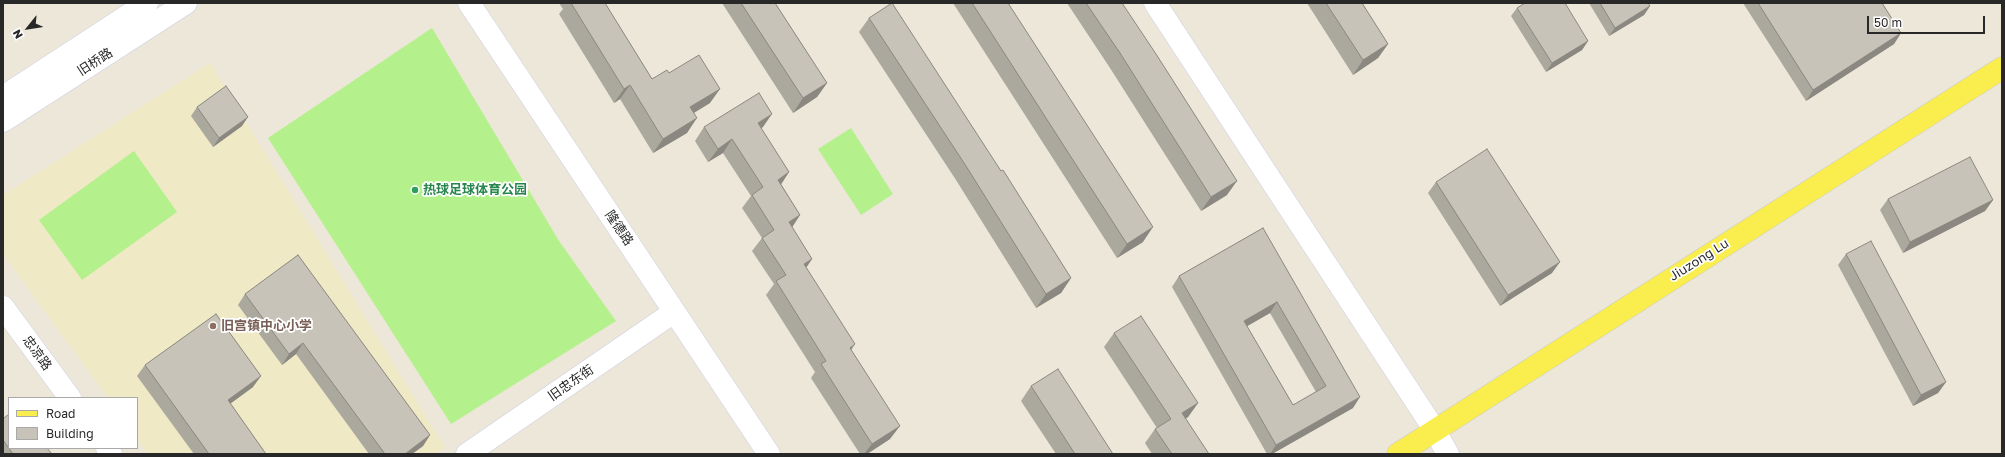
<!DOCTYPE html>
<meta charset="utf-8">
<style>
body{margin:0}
#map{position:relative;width:2005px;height:457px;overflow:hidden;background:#ece7d8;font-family:"Golos Text",sans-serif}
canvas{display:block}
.frame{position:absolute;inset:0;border:4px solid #282828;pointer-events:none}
.legend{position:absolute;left:8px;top:397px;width:130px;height:52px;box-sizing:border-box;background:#fff;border:1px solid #a9a9a9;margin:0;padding:5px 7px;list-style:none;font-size:12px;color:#282828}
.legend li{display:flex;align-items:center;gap:8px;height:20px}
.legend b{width:20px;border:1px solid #a9a9a9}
.north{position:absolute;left:8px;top:8px;width:40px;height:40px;-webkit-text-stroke:3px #fff;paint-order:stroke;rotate:240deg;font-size:11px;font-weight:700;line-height:16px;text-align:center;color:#282828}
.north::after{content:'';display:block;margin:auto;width:14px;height:18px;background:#282828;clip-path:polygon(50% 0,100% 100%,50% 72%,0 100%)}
.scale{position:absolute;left:1867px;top:16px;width:118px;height:18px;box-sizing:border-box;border:2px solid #282828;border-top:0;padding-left:5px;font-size:12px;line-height:14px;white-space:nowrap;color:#282828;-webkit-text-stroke:3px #fff;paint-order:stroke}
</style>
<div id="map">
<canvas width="2005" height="457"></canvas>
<div class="frame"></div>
<ul class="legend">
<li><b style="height:5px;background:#faee4f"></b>Road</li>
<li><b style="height:11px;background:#c7c3b8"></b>Building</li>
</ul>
<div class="north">N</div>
<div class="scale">50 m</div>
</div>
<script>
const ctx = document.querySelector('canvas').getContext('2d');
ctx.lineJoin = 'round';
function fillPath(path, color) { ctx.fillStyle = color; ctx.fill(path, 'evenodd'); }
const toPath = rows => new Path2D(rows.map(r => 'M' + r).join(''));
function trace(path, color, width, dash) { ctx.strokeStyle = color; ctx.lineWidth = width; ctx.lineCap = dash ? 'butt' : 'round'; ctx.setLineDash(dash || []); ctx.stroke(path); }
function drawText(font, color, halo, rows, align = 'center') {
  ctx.font = font + ' "Golos Text","Noto Sans SC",sans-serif'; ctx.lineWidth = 3.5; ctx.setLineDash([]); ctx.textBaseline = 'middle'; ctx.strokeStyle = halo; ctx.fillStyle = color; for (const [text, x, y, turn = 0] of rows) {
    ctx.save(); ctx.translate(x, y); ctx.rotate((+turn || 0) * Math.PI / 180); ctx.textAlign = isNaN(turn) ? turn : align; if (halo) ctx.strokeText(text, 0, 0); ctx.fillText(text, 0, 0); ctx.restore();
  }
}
const education = toPath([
 [210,63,445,448,435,454,148,454,137,439,137,398,108,398,3,254,3,195]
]);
const pitch = toPath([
 [432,28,559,241,616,321,451,424,268,138],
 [851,128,893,194,861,215,818,149],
 [134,151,177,212,82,280,39,220]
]);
const minor = toPath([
 [469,3,769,454],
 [1155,3,1434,429,1448,454],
 [3,97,147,3],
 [3,121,186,3],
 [3,307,70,398],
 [107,448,111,454],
 [467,454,674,312]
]);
const major = toPath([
 [1398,454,2002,68]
]);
const wall = toPath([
 [559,3,605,3,652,79,669,73,710,103,694,113,687,133,653,153,620,99,614,103,559,14,563,9],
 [722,3,775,3,827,83,817,97,793,113],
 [953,3,1008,3,1143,242,1117,258],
 [1067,3,1122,3,1227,195,1201,211,1110,68],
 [1307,3,1362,3,1388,44,1378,58,1353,75],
 [1589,3,1648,3,1650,6,1644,15,1609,36],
 [1743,3,1882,3,1901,33,1894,44,1806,101],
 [1517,8,1588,41,1582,50,1546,72,1511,16],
 [869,18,1001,171,1071,278,1061,293,1036,308,956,180,859,32],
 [197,107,242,126,213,147,191,116],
 [704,127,763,127,761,128,789,172,781,184,800,215,792,227,812,259,806,268,851,350,890,439,867,454,860,454,811,378,815,372,766,295,774,284,752,251,762,238,742,208,751,196,723,153,708,162,695,141],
 [1436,182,1552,273,1500,306,1428,193],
 [1888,199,1993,200,1985,211,1903,253,1880,210],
 [1263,228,1353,408,1272,454,1267,454,1172,287,1179,276],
 [1270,313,1316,392,1293,405,1247,326],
 [1846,254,1946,382,1938,393,1913,406,1838,265],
 [245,294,430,435,423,446,412,454,369,454,296,354,282,365,238,305],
 [1114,333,1198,403,1188,417,1185,419,1209,454,1152,454,1145,443,1155,429,1157,428,1104,347],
 [145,365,253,387,230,404,266,454,194,454,137,376],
 [1031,386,1113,454,1056,454,1021,401],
 [3,419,52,454,3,454]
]);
const shadedWall = toPath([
 [1650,6,1644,15,1609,36,1615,28],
 [1901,33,1894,44,1806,101,1813,90],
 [1588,41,1582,50,1546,72,1552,63],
 [1388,44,1378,58,1353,75,1363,60],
 [827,83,817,97,793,113,803,98],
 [630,85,620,99,614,103,624,89],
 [720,89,710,103,680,121,690,107],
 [772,114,763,127,748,136,758,123],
 [248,117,242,126,213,147,219,138],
 [697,118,687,133,653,153,663,139],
 [732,139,723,153,708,162,718,149],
 [789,172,780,186,778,180],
 [1237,181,1227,195,1201,211,1211,197],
 [1993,200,1985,211,1903,253,1910,242],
 [800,215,791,229,789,222],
 [1153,227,1143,242,1117,258,1127,244],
 [812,259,803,272,804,264],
 [1560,262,1552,273,1500,306,1508,295],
 [1071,278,1061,293,1036,308,1046,294],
 [1277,302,1270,313,1237,332,1244,321],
 [303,343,296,354,282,365,289,354],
 [855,344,846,358,850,348],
 [261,376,253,387,220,411,228,400],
 [1946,382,1938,393,1913,406,1921,395],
 [1360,397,1353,408,1272,454,1270,454,1276,445],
 [1198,403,1188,417,1172,428,1182,413],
 [900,426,890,439,867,454,864,454,872,444],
 [430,435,423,446,412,454,405,454]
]);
const building = toPath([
 [571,3,605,3,652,79,667,70,669,73,699,55,720,89,690,107,697,118,663,139,630,85,624,89,571,3],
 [741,3,775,3,827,83,803,98,741,3],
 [892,3,1001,171,1003,170,1071,278,1046,294,966,166,869,18,892,3],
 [972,3,1008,3,1153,227,1127,244,972,3],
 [1086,3,1122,3,1156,54,1237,181,1211,197,1120,53,1086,3],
 [1326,3,1362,3,1388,44,1363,60,1326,3],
 [1525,3,1565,3,1588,41,1552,63,1517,8,1525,3],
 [1600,3,1648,3,1650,6,1615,28,1600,3],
 [1758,3,1882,3,1901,33,1813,90,1758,3],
 [226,86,248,117,219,138,197,107,226,86],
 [759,93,772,114,758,123,789,172,778,180,800,215,789,222,812,259,804,264,855,344,850,348,900,426,872,444,821,364,826,361,776,281,786,275,762,238,774,230,752,195,763,187,732,139,718,149,704,127,759,93],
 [1487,149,1560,262,1508,295,1436,182,1487,149],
 [1970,157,1993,200,1910,242,1888,199,1970,157],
 [1263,228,1360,397,1276,445,1179,276,1263,228],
 [1277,302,1326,386,1293,405,1244,321,1277,302],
 [1871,241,1946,382,1921,395,1846,254,1871,241],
 [298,255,430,435,405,454,385,454,303,343,289,354,245,294,298,255],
 [216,314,261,376,228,400,266,454,209,454,145,365,216,314],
 [1141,316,1198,403,1182,413,1209,454,1172,454,1155,429,1171,419,1114,333,1141,316],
 [1058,369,1113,454,1075,454,1031,386,1058,369],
 [9,414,9,448,47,448,52,454,13,454,3,440,3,419,9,414]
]);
const markers = [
 [415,190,4,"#2e9e5b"],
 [213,326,4,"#8d6e63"]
];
const streetNames = [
 ["旧桥路",95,62,-33],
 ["隆德路",619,228,56],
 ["Jiuzong Lu",1699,260,-32],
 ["忠凉路",37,353,54],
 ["旧忠东街",571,383,-35]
];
const leisureNames = [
 ["热球足球体育公园",423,190]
];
const educationNames = [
 ["旧宫镇中心小学",221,326]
];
fillPath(education, '#efe9c6');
fillPath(pitch, '#b4f08b');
trace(minor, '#cdcee3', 23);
trace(major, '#cbcbcb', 23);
trace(minor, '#fff', 22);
trace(major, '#faee4f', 22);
fillPath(wall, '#aba89e');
fillPath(shadedWall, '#8b8881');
fillPath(building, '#c7c3b8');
trace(building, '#8b8881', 1);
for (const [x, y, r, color] of markers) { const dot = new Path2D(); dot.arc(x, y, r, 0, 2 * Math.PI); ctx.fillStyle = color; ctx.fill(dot); trace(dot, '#fff', 1.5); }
drawText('13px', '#282828', '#fff', streetNames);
drawText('bold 13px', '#27864d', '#fff', leisureNames, 'left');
drawText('bold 13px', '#785e54', '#fff', educationNames, 'left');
</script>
